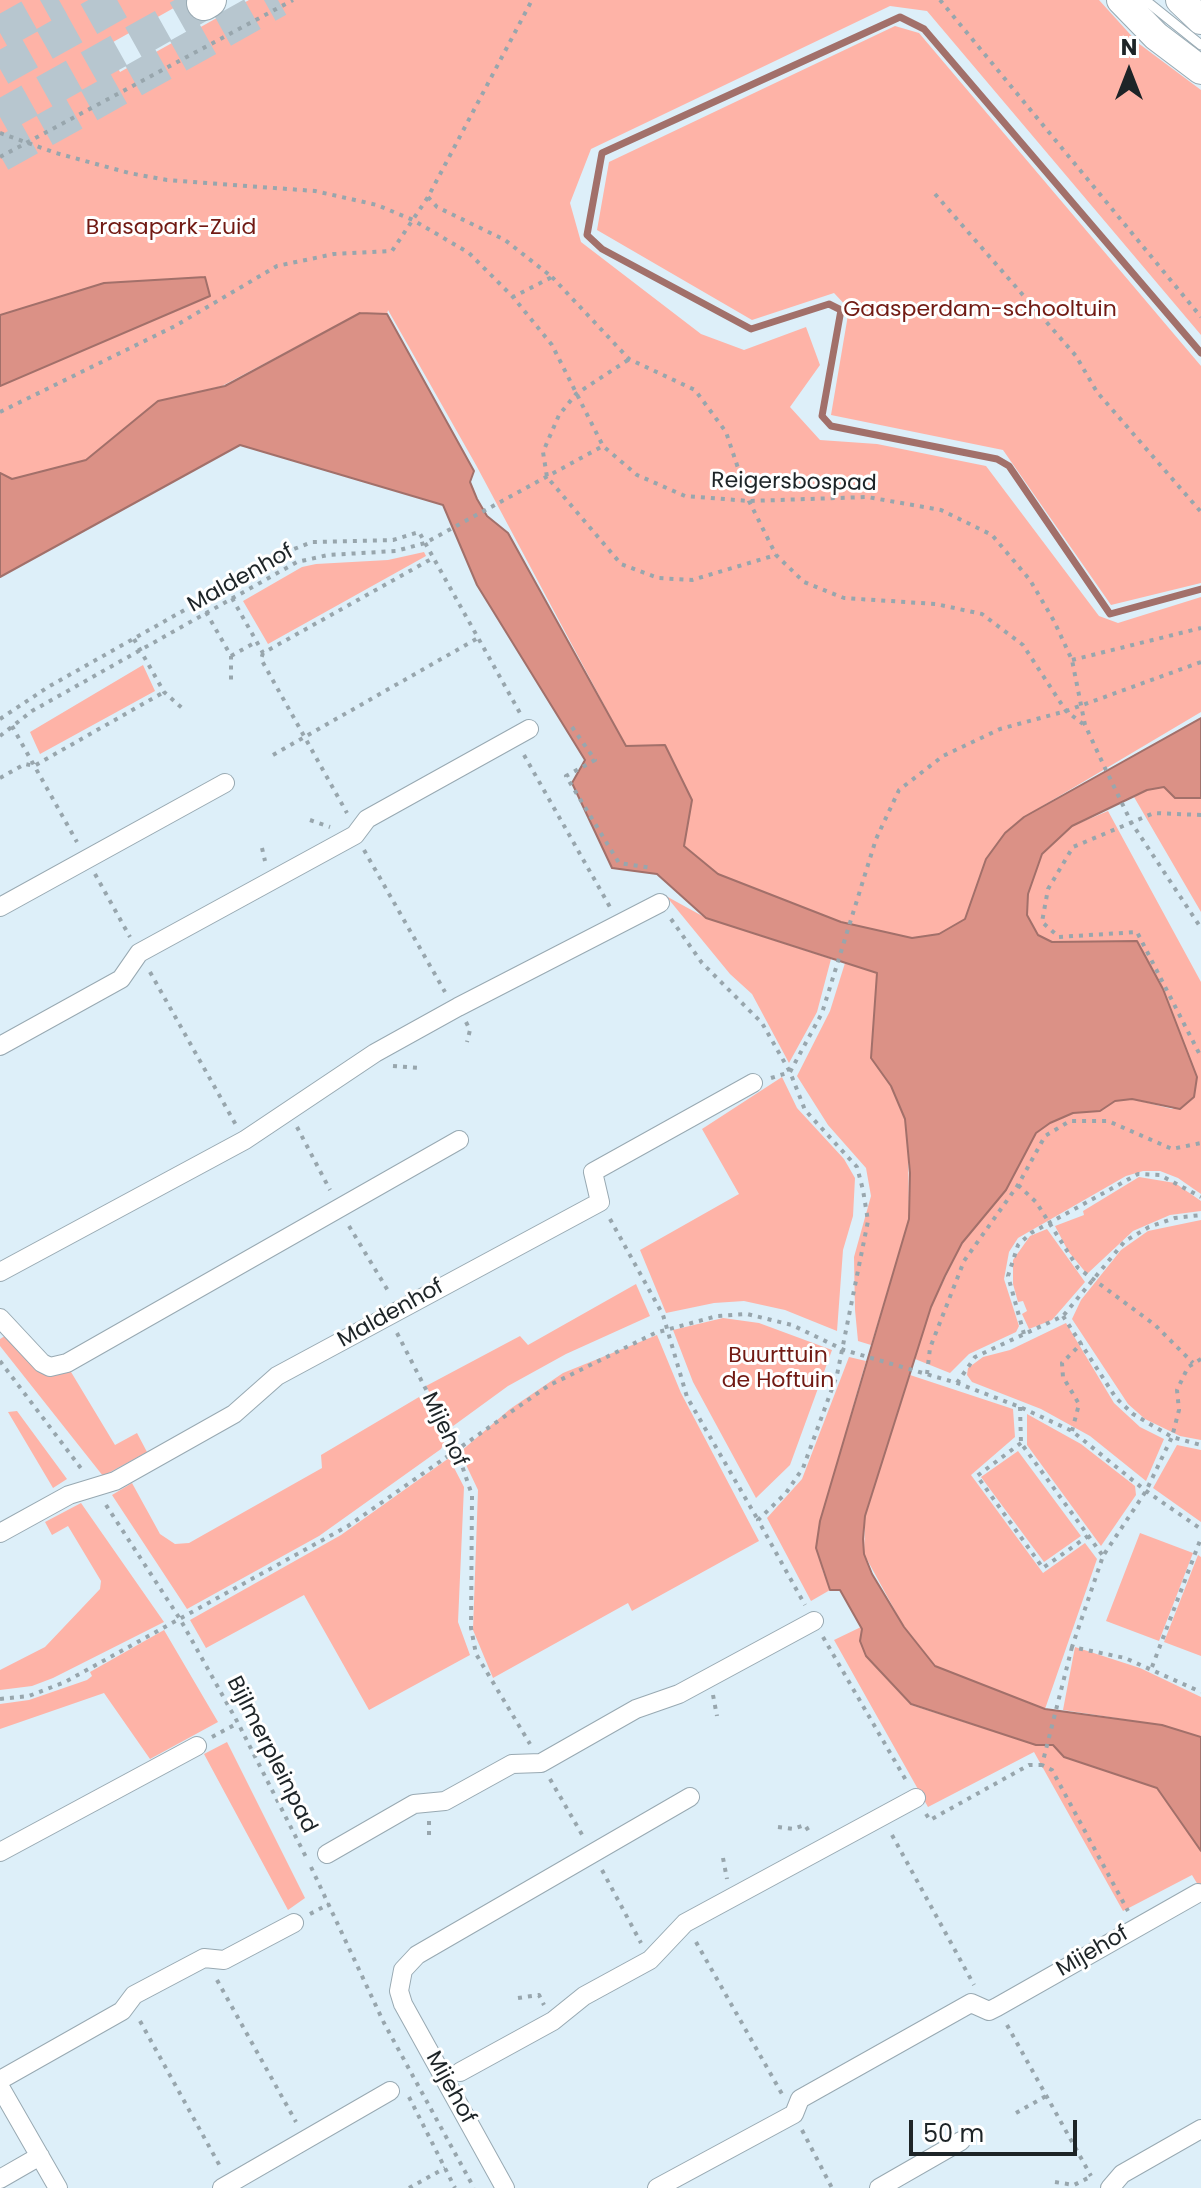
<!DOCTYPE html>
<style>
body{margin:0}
#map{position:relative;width:1201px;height:2188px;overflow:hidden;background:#ddeff9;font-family:Poppins,sans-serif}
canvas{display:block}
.north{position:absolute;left:1089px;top:32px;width:80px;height:80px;-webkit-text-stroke:6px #fff;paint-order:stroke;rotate:0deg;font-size:22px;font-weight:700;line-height:32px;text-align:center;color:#1d2427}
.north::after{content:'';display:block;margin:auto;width:28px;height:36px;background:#1d2427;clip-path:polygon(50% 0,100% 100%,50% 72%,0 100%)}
.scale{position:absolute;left:909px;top:2120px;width:168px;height:36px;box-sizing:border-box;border:4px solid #1d2427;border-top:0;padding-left:10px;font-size:24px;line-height:28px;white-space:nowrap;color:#1d2427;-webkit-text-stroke:6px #fff;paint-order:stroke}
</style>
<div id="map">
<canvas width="1201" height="2188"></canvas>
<div class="north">N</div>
<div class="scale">50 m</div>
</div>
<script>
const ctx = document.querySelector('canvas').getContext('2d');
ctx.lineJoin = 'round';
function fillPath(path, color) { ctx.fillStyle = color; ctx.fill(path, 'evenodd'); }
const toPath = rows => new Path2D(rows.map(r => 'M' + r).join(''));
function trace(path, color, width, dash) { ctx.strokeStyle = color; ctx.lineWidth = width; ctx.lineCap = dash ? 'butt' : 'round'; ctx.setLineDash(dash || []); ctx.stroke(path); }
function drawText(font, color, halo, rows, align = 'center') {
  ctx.font = font + ' Poppins,sans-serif'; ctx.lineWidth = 6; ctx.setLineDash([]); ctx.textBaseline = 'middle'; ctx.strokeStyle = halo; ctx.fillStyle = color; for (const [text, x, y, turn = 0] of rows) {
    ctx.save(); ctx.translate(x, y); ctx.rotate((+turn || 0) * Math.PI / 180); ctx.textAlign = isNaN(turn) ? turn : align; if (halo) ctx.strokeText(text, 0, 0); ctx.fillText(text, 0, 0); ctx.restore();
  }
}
const green = toPath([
 [0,0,188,0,106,46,120,72,249,0,1099,0,1138,43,1201,90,1201,335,927,11,890,6,591,149,570,203,581,242,701,334,744,350,806,327,820,365,790,407,820,440,877,444,986,466,1099,616,1118,623,1201,597,1201,712,1024,817,986,859,965,919,939,934,912,938,841,922,718,874,684,846,692,800,626,746,476,465,388,310,387,314,360,313,222,386,158,401,86,460,12,479,0,473],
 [895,26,919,33,1201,366,1201,583,1111,605,1003,450,831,415,849,309,834,293,752,320,597,230,609,162],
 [424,552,426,556,268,644,243,601,302,567,316,564,388,560],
 [143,665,155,691,40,754,30,732],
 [1201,761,1201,912,1134,797],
 [1108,811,1201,982,1201,1194,1178,1178,1160,1171,1143,1171,1126,1176,1018,1238,1009,1252,1004,1279,1019,1326,1016,1332,969,1354,950,1373,915,1359,931,1307,962,1243,1006,1190,1036,1133,1050,1123,1073,1113,1100,1111,1115,1101,1132,1099,1172,1109,1194,1097,1197,1077,1163,989,1137,941,1052,942,1038,935,1027,915,1028,894,1042,854,1072,826],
 [666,896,706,918,831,959,817,1012,789,1063,752,994,730,974],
 [845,963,877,972,871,1058,891,1086,905,1119,908,1140,909,1219,871,1345,858,1341,855,1310,854,1257,871,1196,866,1168,828,1125,797,1076,830,1011],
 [782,1077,797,1108,844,1159,855,1178,853,1216,843,1250,837,1331,785,1310,744,1301,714,1303,666,1313,640,1250,739,1194,702,1129],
 [1139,1177,1175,1183,1201,1201,1201,1211,1170,1215,1133,1231,1087,1274,1068,1251,1055,1226,1084,1215,1083,1211],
 [1201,1220,1201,1440,1180,1436,1145,1419,1128,1404,1072,1319,1081,1300,1121,1250,1148,1231],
 [1047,1229,1085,1282,1052,1320,1029,1329,1022,1314,1027,1311,1023,1301,1018,1302,1013,1284,1013,1260,1030,1236],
 [636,1284,650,1316,566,1354,508,1386,449,1429,426,1386,520,1336,528,1345],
 [723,1318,759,1323,832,1350,790,1465,756,1498,693,1382,673,1330],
 [1066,1323,1114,1403,1140,1427,1164,1439,1146,1481,1090,1436,1041,1409,972,1382,967,1375,968,1368,983,1357,1010,1350],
 [8,1334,68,1367,115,1445,137,1433,147,1452,103,1476,0,1346,0,1339],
 [657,1335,681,1393,759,1541,632,1611,628,1603,493,1678,473,1630,478,1490,460,1452,510,1409,563,1373],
 [849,1357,866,1361,848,1424,822,1569,830,1590,811,1601,767,1518,802,1479],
 [910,1375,1013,1409,1015,1437,971,1475,1043,1573,1085,1543,1097,1559,1045,1709,935,1666,904,1627,864,1554,865,1516],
 [419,1397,444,1443,441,1449,319,1536,187,1609,112,1495,132,1483,160,1534,175,1544,189,1543,322,1468,321,1455],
 [17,1411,67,1479,53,1488,8,1412],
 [1027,1414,1081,1444,1135,1486,1136,1495,1101,1546,1027,1445],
 [1177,1445,1201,1450,1201,1522,1153,1488],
 [1018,1451,1081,1536,1044,1562,981,1477],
 [449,1458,464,1487,458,1622,470,1655,369,1710,304,1595,206,1648,190,1620,341,1535],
 [81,1503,164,1622,53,1678,32,1686,0,1690,0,1670,45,1647,100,1589,101,1581,68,1526,52,1535,45,1522],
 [1140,1533,1193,1553,1159,1641,1106,1621],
 [1198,1555,1201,1557,1201,1656,1164,1642],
 [861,1627,866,1656,911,1705,1036,1745,1053,1745,1064,1757,1157,1788,1201,1851,1201,1890,1192,1875,1123,1911,1034,1752,928,1807,834,1640],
 [164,1630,218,1722,150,1759,104,1693,0,1729,0,1704,29,1700,87,1680,92,1676,90,1672],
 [1075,1647,1140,1668,1201,1697,1201,1737,1162,1725,1063,1710],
 [227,1742,305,1898,288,1910,204,1754]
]);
const water = toPath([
 [205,277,210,296,0,386,0,315,104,283,205,277],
 [360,313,387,314,474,471,470,482,477,499,487,516,508,533,626,746,665,745,692,800,684,846,718,874,841,922,912,938,939,934,965,919,986,859,1005,833,1024,817,1201,718,1201,798,1175,798,1164,787,1147,790,1072,826,1042,854,1028,894,1027,915,1038,935,1052,942,1137,941,1163,989,1197,1077,1194,1097,1180,1109,1132,1099,1115,1101,1100,1111,1073,1113,1050,1123,1036,1133,1006,1190,962,1243,945,1276,931,1307,865,1516,863,1539,864,1554,872,1574,904,1627,935,1666,1045,1709,1162,1725,1201,1737,1201,1851,1157,1788,1064,1757,1053,1745,1036,1745,911,1704,866,1656,860,1641,862,1629,840,1590,830,1590,816,1548,820,1521,909,1219,910,1173,905,1119,891,1086,871,1058,877,973,706,918,657,874,612,868,572,783,585,760,477,585,443,505,240,445,0,577,0,473,12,479,86,460,158,401,225,386,360,313]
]);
const stream = toPath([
 [1201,353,924,29,900,17,602,153,587,235,602,249,751,329,829,304,841,310,822,416,831,426,997,459,1009,466,1110,614,1201,589]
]);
const highwayTunnel = toPath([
 [0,33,59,0],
 [0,69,123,0],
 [0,117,204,3],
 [0,155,278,0]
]);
const path = toPath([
 [940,0,1201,317],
 [0,133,56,153,129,173,167,180,315,191,377,205,413,220,469,253,513,297,552,345,603,446,637,475,685,496,749,501,867,497,941,510,992,535,1030,580,1054,621,1072,660,1085,725,1105,768,1131,822,1201,928],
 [0,157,293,0],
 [935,194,1076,356,1097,392,1201,512],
 [428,197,437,207,505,240,552,277,513,297],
 [552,277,629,359,695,390,726,432,749,501,776,555,804,582,844,598,936,604,982,614,1023,645,1066,711,1083,724],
 [628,360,576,394,559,415,543,452,547,477,621,564,658,578,692,580,776,555],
 [0,412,175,326,277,266,334,254,392,251,428,197,532,0],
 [232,598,263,653,433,558],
 [206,612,231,656,231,680],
 [134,639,164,692,182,708],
 [263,653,261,659,347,813],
 [231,656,256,642],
 [1072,660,1201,628],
 [0,719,48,687,289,551,312,542,393,540,419,532,520,713],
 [12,726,77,842],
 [572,727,595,760,566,776,619,863,652,868],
 [0,736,32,711,297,562,328,555,396,551,425,543,603,446],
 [273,755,478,638],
 [524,755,610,907],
 [0,778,25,764,34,766,164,692],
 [1201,815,1154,813,1073,847,1048,889,1042,922,1059,937,1137,932,1201,1057],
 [310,820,330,827],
 [262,848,265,861],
 [364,850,445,992],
 [95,874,130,937],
 [671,919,702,963,762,1023,790,1072,805,1110,857,1167,863,1190,868,1221,837,1375,803,1468,786,1493,758,1520,805,1605],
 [150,972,236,1125],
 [466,1022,470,1030,467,1042],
 [393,1066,419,1068],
 [771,1078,790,1072,822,1013,876,839,899,790,943,756,1000,729,1066,711,1201,662],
 [297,1127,330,1190],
 [1018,1185,1036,1202,1078,1268,1155,1325,1193,1363],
 [610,1219,663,1315,687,1397,758,1520],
 [349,1226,390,1294],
 [1063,1316,1116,1398,1133,1414,1172,1437,1201,1445],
 [397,1333,456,1448,472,1495,471,1628,476,1654,530,1744],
 [1024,1334,1008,1276,1018,1245,1031,1233,1138,1174,1160,1175,1201,1197],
 [1201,1359,1188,1367,1177,1390,1179,1410,1172,1437,1146,1491,1103,1556,1072,1647,1125,1658,1201,1692],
 [0,1361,83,1471],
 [927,1374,930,1348,964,1261,1018,1185,1045,1136,1070,1121,1108,1121,1172,1149,1201,1143],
 [957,1383,975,1357,1063,1316,1125,1241,1149,1227,1175,1218,1201,1215],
 [1020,1407,1021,1443,1103,1556],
 [1072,1431,1079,1404,1063,1377,1062,1363,1082,1343],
 [1021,1443,977,1476,1043,1568,1088,1536],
 [106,1505,180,1619,238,1723,307,1859],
 [823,1637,907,1782],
 [1072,1647,1042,1765,1052,1770,1128,1911],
 [1152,1667,1201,1538],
 [713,1695,717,1716],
 [0,1699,29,1696,65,1682,348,1526,548,1386,655,1333,717,1316,747,1314,792,1325,844,1350,957,1383,1020,1407,1072,1431,1146,1491,1201,1529],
 [212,1737,238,1723],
 [550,1779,584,1838],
 [926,1814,930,1820,1029,1765,1042,1765],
 [429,1821,429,1840],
 [778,1827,793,1829,805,1825,811,1835],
 [892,1835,974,1985],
 [723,1858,727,1879],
 [311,1867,384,2023,474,2188],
 [602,1870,641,1943],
 [310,1914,329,1904],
 [696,1942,782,2094],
 [217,1980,296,2122],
 [518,1998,539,1995,544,2005],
 [140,2021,221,2168],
 [1007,2025,1091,2176],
 [409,2097,455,2188],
 [1016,2113,1046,2096],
 [802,2130,832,2188],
 [1055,2182,1074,2185,1090,2177],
 [409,2188,445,2168]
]);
const lane = toPath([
 [1134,3,1150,4,1201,45]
]);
const street = toPath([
 [0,907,225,783],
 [0,1046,121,979,139,953,355,835,367,819,529,729],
 [0,1272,245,1140,375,1053,458,1007,660,903],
 [0,1318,42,1363,50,1367,67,1363,459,1140],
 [0,1533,69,1495,115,1481,234,1414,277,1376,600,1202,593,1172,753,1083],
 [0,1852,197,1746],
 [327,1854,414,1804,445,1801,512,1764,541,1763,636,1709,679,1694,814,1621],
 [460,2072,553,2021,584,1996,650,1960,685,1923,916,1798],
 [0,2080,122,2011,134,1995,204,1958,224,1960,294,1923],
 [0,2087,58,2188],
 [0,2179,40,2156],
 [222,2188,390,2091],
 [505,2188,403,2004,399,1991,403,1970,417,1955,690,1797],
 [657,2188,794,2114,800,2099,971,2003,989,2011,997,2007,1198,1893],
 [879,2188,961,2141],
 [1110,2188,1122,2174,1201,2129]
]);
const primary = toPath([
 [1121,0,1156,36,1201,70],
 [1180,0,1201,20]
]);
const highway = toPath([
 [204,3,209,0]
]);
const parkNames = [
 ["Brasapark-Zuid",171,228],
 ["Gaasperdam-schooltuin",980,310],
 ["Buurttuin",778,1356],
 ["de Hoftuin",778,1381]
];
const streetNames = [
 ["Reigersbospad",794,483,1],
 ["Maldenhof",241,579,-29],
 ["Maldenhof",391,1314,-29],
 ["Mijehof",444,1430,65],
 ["Bijlmerpleinpad",271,1755,63],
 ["Mijehof",1093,1952,-30],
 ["Mijehof",450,2088,61]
];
fillPath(green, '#feb3a7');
fillPath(water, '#db9186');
trace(water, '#a2706a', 2);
trace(stream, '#a2706a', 7);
trace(highwayTunnel, '#b7c6cf', 34, [34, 17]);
trace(lane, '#98a9b2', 11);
trace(street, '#98a9b2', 20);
trace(primary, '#98a9b2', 30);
trace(highway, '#98a9b2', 36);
trace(path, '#98a6ad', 4, [4, 6]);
trace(lane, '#fff', 9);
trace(street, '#fff', 18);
trace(primary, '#fff', 28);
trace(highway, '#fff', 34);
drawText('22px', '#711a13', '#fff', parkNames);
drawText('22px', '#1d2427', '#fff', streetNames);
</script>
